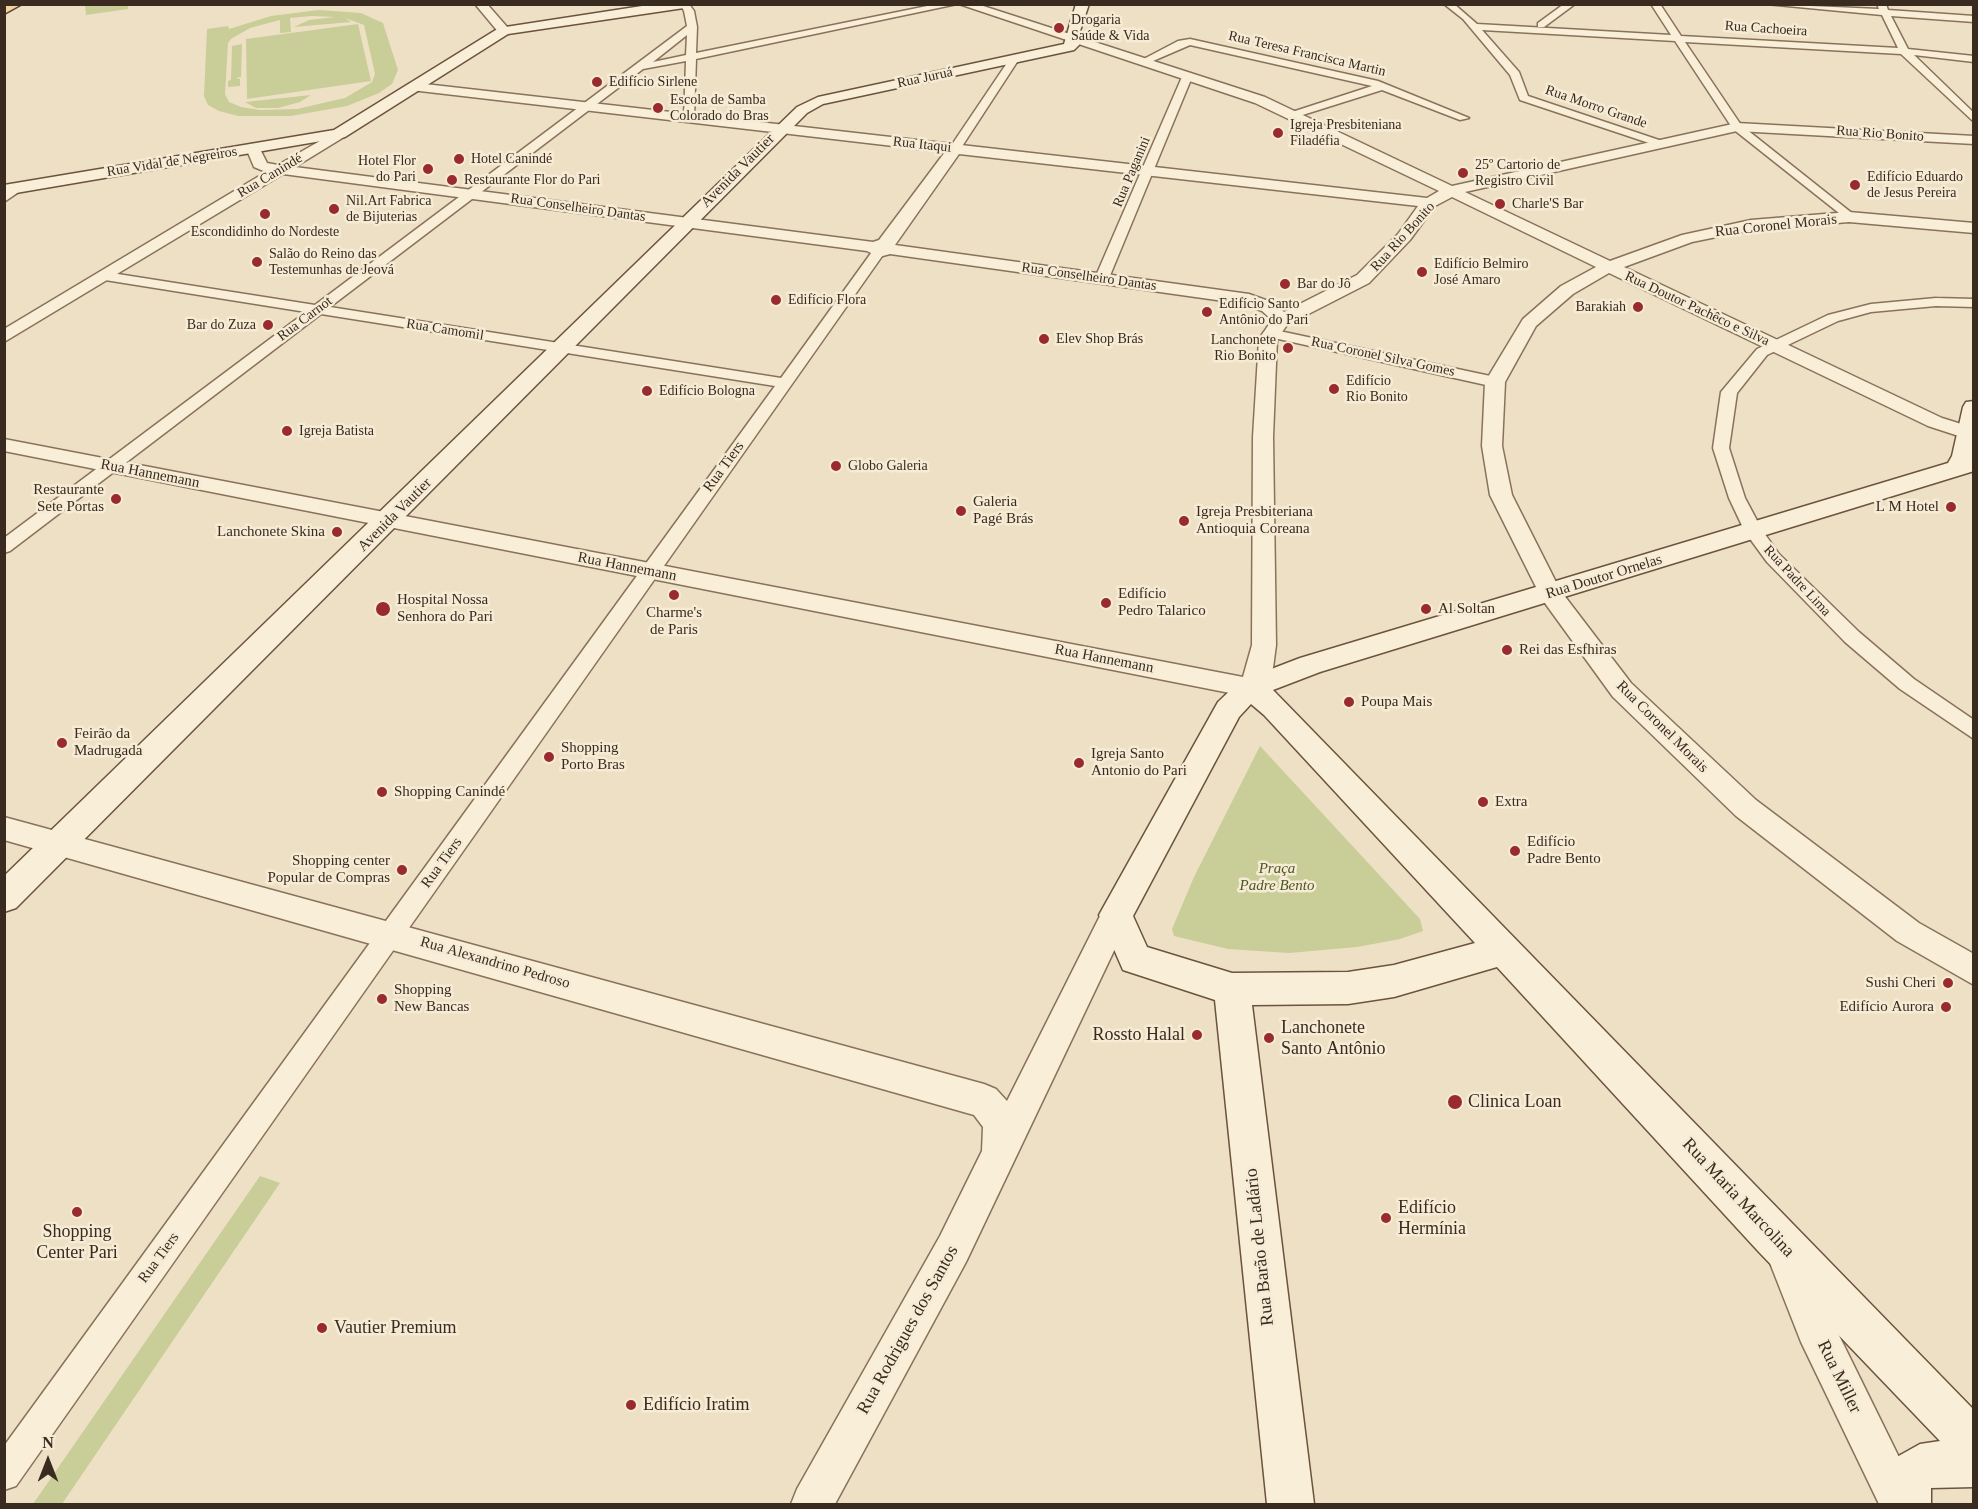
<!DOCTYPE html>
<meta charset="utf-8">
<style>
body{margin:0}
#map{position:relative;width:1978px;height:1509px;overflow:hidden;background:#eee0c5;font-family:"Times New Roman",serif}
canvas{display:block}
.frame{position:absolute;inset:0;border:6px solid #392b1f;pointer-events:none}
.north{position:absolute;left:18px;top:1431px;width:60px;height:60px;-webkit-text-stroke:4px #f6ebd4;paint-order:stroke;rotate:0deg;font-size:16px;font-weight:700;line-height:24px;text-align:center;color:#392b1f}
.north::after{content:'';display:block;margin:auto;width:21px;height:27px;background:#392b1f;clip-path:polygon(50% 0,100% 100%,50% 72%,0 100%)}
</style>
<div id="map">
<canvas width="1978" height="1509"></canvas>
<div class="frame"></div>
<div class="north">N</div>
</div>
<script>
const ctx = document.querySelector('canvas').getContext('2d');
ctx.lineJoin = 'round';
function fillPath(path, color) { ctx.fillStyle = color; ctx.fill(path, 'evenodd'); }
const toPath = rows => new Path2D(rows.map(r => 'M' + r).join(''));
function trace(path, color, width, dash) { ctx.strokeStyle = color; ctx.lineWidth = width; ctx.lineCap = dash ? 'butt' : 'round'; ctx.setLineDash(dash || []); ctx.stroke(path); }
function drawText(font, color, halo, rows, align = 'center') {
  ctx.font = font + ' "Times New Roman",serif'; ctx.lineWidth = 5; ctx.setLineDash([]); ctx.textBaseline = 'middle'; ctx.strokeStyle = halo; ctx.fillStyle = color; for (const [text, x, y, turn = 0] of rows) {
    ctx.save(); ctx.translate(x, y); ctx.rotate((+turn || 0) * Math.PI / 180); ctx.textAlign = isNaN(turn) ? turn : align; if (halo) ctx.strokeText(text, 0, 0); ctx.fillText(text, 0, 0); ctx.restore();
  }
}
const green = toPath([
 [85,5,128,5,128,9,86,15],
 [319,10,361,13,383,23,398,70,392,84,379,93,347,106,291,116,238,116,219,111,208,105,204,96,207,29,228,26,229,29,271,16],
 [312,16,335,17,309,20,294,27,351,22,345,18,364,25,375,74,372,82,345,98,297,109,260,110,241,107,229,102,225,94,228,43,231,39,250,28,280,20,280,33,291,32,290,18],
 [358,24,371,81,247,99,246,39],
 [242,44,241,77,236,78,240,79,240,86,228,87,228,81,231,80,232,46],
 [311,95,300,102,278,108,256,108,245,102],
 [1260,746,1420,919,1423,931,1400,939,1357,947,1289,953,1228,949,1174,936,1172,929,1194,877],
 [260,1176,280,1183,62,1504,33,1504]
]);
const minor = toPath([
 [680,4,689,4,694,11,697,27,696,53,937,4,957,4,696,59,694,118,689,121,684,118,686,61,643,69,330,307,781,378,874,249,879,248,885,252,16,1486,4,1490,4,1446,775,386,321,314,10,551,4,553,4,538,306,312,105,280,98,276,105,272,315,305,687,26,684,11,680,4],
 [687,35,686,55,653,62,687,35],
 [1444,4,1454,4,1477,24,1671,35,1651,4,1660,4,1681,36,1898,48,1882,15,1766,4,1879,9,1877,4,1886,4,1888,10,1974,16,1974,22,1891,16,1908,49,1974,56,1974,62,1914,55,1974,113,1974,122,1901,54,1685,42,1741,125,1853,214,1855,217,1849,221,1733,129,1675,41,1482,30,1519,72,1528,96,1662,141,1662,145,1658,146,1520,100,1510,75,1463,19,1444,4],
 [1564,4,1575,4,1544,27,1538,27,1538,23,1564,4],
 [1190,39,1378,81,1469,118,1460,120,1382,90,1293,118,1288,115,1289,113,1372,86,1190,45,1146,64,1138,62,1178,41,1190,39],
 [1011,57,1019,59,959,151,951,151,949,149,1011,57],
 [1187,74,1192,77,1109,278,1107,281,1097,281,1095,278,1182,77,1187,74],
 [16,184,26,187,4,202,4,193,16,184],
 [1936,298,1974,299,1974,307,1936,306,1871,312,1838,321,1767,355,1737,393,1729,448,1745,498,1762,530,1779,554,1859,632,1914,679,1974,720,1974,739,1900,689,1845,642,1767,562,1745,532,1729,498,1713,448,1721,392,1757,349,1828,315,1871,304,1936,298],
 [1270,329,1495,377,1503,382,1495,387,1265,336,1263,333,1270,329]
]);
const tertiary = toPath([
 [475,4,487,4,508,28,508,34,500,34,475,4],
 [959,4,977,4,1265,97,1452,186,1737,123,1974,136,1974,144,1737,131,1465,192,1610,261,1682,235,1751,220,1849,212,1974,223,1974,233,1849,222,1751,230,1692,242,1624,267,1942,418,1974,428,1974,441,1928,426,1609,273,1573,294,1536,326,1505,382,1502,446,1512,495,1560,590,1631,683,1756,800,1919,923,1974,954,1974,985,1897,941,1736,816,1613,697,1542,599,1490,495,1482,446,1485,382,1523,319,1561,286,1596,267,1452,197,1435,206,1410,240,1369,283,1287,325,1277,339,1273,437,1276,645,1273,668,1263,688,1259,695,1250,697,4,451,4,439,1243,677,1252,645,1253,437,1259,339,1272,320,1262,311,1245,304,890,254,879,257,867,251,283,174,4,342,4,329,266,172,254,167,246,148,253,144,258,145,267,163,278,165,339,130,346,134,344,137,295,167,873,242,879,240,945,152,411,90,411,84,416,83,1427,198,1439,191,1255,103,959,4],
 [959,154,1418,206,1398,234,1357,275,1284,312,1274,303,1249,294,895,245,959,154],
 [4,817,984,1084,996,1089,1007,1101,1105,906,1116,902,1127,906,1131,915,966,1262,835,1504,791,1504,797,1489,940,1236,982,1151,983,1127,974,1115,4,840,4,817],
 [1789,1244,1802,1250,1829,1315,1922,1504,1879,1504,1801,1342,1770,1263,1776,1250,1789,1244]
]);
const secondary = toPath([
 [655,4,690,4,684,8,508,34,345,137,4,195,4,185,334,130,499,28,655,4],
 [1076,4,1089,4,1080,31,1080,44,1074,50,823,104,807,113,16,908,4,912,4,876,797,107,818,97,1064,44,1076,4],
 [1974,401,1974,471,1320,672,1273,690,1974,1410,1974,1487,1931,1488,1931,1504,1885,1504,1884,1484,1895,1458,1920,1444,1940,1441,1758,1251,1497,967,1394,997,1348,1004,1252,1005,1314,1504,1267,1504,1215,1000,1123,970,1099,915,1218,702,1240,681,1300,658,1948,463,1952,456,1963,407,1966,402,1974,401],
 [1251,704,1264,715,1475,943,1394,965,1348,972,1232,973,1147,947,1133,916,1239,717,1251,704]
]);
const primary = toPath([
 [4,4,22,4,4,14,4,4]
]);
const markers = [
 [1059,28,6,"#992a2f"],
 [597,82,6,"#992a2f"],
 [658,108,6,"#992a2f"],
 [1278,133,6,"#992a2f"],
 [459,159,6,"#992a2f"],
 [428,169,6,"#992a2f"],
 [1463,173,6,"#992a2f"],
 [452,180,6,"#992a2f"],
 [1855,185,6,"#992a2f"],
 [1500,204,6,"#992a2f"],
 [334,209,6,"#992a2f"],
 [265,214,6,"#992a2f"],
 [257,262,6,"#992a2f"],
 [1422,272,6,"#992a2f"],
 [1285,284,6,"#992a2f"],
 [776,300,6,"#992a2f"],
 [1638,307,6,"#992a2f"],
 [1207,312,6,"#992a2f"],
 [268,325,6,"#992a2f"],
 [1044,339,6,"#992a2f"],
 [1288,348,6,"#992a2f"],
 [1334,389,6,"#992a2f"],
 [647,391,6,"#992a2f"],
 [287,431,6,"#992a2f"],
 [836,466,6,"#992a2f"],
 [116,499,6,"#992a2f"],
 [1951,507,6,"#992a2f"],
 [961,511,6,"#992a2f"],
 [1184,521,6,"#992a2f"],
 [337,532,6,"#992a2f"],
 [674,595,6,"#992a2f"],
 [1106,603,6,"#992a2f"],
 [383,609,8,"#992a2f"],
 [1426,609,6,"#992a2f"],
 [1507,650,6,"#992a2f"],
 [1349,702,6,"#992a2f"],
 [62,743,6,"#992a2f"],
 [549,757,6,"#992a2f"],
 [1079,763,6,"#992a2f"],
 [382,792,6,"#992a2f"],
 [1483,802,6,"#992a2f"],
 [1515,851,6,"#992a2f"],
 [402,870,6,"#992a2f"],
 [1948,983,6,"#992a2f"],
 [382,999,6,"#992a2f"],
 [1946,1007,6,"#992a2f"],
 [1197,1035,6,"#992a2f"],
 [1269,1038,6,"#992a2f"],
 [1455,1102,8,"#992a2f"],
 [77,1212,6,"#992a2f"],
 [1386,1218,6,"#992a2f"],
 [322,1328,6,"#992a2f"],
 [631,1405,6,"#992a2f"]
];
const farPoinames = [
 ["Drogaria",1071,20],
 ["Saúde & Vida",1071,36],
 ["Edifício Sirlene",609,82],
 ["Escola de Samba",670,100],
 ["Colorado do Bras",670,116],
 ["Igreja Presbiteniana",1290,125],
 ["Filadéfia",1290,141],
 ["Hotel Canindé",471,159],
 ["Hotel Flor",416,161,"right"],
 ["do Pari",416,177,"right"],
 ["25º Cartorio de",1475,165],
 ["Registro Civil",1475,181],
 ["Edifício Eduardo",1867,177],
 ["de Jesus Pereira",1867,193],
 ["Restaurante Flor do Pari",464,180],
 ["Nil.Art Fabrica",346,201],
 ["de Bijuterias",346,217],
 ["Charle'S Bar",1512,204],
 ["Escondidinho do Nordeste",265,232,"center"],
 ["Salão do Reino das",269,254],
 ["Testemunhas de Jeová",269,270],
 ["Edifício Belmiro",1434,264],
 ["José Amaro",1434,280],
 ["Bar do Jô",1297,284],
 ["Edifício Flora",788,300],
 ["Edifício Santo",1219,304],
 ["Antônio do Pari",1219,320],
 ["Barakiah",1626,307,"right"],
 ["Bar do Zuza",256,325,"right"],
 ["Elev Shop Brás",1056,339],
 ["Lanchonete",1276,340,"right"],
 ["Rio Bonito",1276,356,"right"],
 ["Edifício",1346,381],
 ["Rio Bonito",1346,397],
 ["Edifício Bologna",659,391],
 ["Igreja Batista",299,431],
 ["Globo Galeria",848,466]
];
const farStreetnames = [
 ["Rua Cachoeira",1766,29,4],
 ["Rua Teresa Francisca Martin",1307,54,13],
 ["Rua Juruá",925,78,-12],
 ["Rua Morro Grande",1596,107,19],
 ["Rua Rio Bonito",1880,134,4],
 ["Rua Itaqui",922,145,6],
 ["Rua Vidal de Negreiros",172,162,-9],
 ["Rua Paganini",1132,172,-67],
 ["Rua Canindé",270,176,-31],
 ["Rua Conselheiro Dantas",578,208,8],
 ["Rua Rio Bonito",1403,237,-48],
 ["Rua Conselheiro Dantas",1089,277,8],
 ["Rua Doutor Pachêco e Silva",1697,309,25],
 ["Rua Carnot",305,319,-37],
 ["Rua Camomil",445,330,9],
 ["Rua Coronel Silva Gomes",1383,357,12],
 ["Rua Padre Lima",1797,581,47]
];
const streetNames = [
 ["Avenida Vautier",738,171,-45],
 ["Rua Coronel Morais",1776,226,-6],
 ["Rua Tiers",724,467,-54],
 ["Rua Hannemann",150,474,11],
 ["Avenida Vautier",395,515,-45],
 ["Rua Hannemann",627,567,11],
 ["Rua Doutor Ornelas",1604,577,-17],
 ["Rua Hannemann",1104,659,11],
 ["Rua Coronel Morais",1662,727,45],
 ["Rua Tiers",442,863,-54],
 ["Rua Alexandrino Pedroso",495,963,16],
 ["Rua Tiers",159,1258,-54]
];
const poiNames = [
 ["Restaurante",104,490,"right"],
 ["Sete Portas",104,507,"right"],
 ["Galeria",973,502],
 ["Pagé Brás",973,519],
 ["L M Hotel",1939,507,"right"],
 ["Igreja Presbiteriana",1196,512],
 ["Antioquia Coreana",1196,529],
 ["Lanchonete Skina",325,532,"right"],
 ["Edifício",1118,594],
 ["Pedro Talarico",1118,611],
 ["Hospital Nossa",397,600],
 ["Senhora do Pari",397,617],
 ["Al Soltan",1438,609],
 ["Charme's",674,613,"center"],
 ["de Paris",674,630,"center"],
 ["Rei das Esfhiras",1519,650],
 ["Poupa Mais",1361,702],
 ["Feirão da",74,734],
 ["Madrugada",74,751],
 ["Shopping",561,748],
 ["Porto Bras",561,765],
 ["Igreja Santo",1091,754],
 ["Antonio do Pari",1091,771],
 ["Shopping Canindé",394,792],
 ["Extra",1495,802],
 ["Edifício",1527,842],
 ["Padre Bento",1527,859],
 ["Shopping center",390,861,"right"],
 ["Popular de Compras",390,878,"right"],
 ["Sushi Cheri",1936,983,"right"],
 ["Shopping",394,990],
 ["New Bancas",394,1007],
 ["Edifício Aurora",1934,1007,"right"]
];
const parkNames = [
 ["Praça",1277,869],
 ["Padre Bento",1277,886]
];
const nearPoinames = [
 ["Lanchonete",1281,1028],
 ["Santo Antônio",1281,1049],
 ["Rossto Halal",1185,1035,"right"],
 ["Clinica Loan",1468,1102],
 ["Edifício",1398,1208],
 ["Hermínia",1398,1229],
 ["Shopping",77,1232,"center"],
 ["Center Pari",77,1253,"center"],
 ["Vautier Premium",334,1328],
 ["Edifício Iratim",643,1405]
];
const nearStreetnames = [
 ["Rua Maria Marcolina",1738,1198,47],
 ["Rua Barão de Ladário",1260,1247,-96],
 ["Rua Rodrigues dos Santos",908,1330,-61],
 ["Rua Miller",1839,1377,64]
];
fillPath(green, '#c9cd98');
trace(minor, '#89725b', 3);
trace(tertiary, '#89725b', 3);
trace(secondary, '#6b533e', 3);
trace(primary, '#57402f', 3);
fillPath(minor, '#f9eed8');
fillPath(tertiary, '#f9eed8');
fillPath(secondary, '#f9eed8');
fillPath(primary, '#f1d49d');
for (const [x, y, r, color] of markers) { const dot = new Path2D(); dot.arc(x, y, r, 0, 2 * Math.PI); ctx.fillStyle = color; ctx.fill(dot); trace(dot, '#f6ebd4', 2); }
drawText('14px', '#392b1f', '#f6ebd4', farPoinames, 'left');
drawText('14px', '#392b1f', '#f6ebd4', farStreetnames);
drawText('15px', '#392b1f', '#f6ebd4', streetNames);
drawText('15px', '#392b1f', '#f6ebd4', poiNames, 'left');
drawText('italic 15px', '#4b5625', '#f6ebd4', parkNames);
drawText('18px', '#392b1f', '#f6ebd4', nearPoinames, 'left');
drawText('18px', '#392b1f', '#f6ebd4', nearStreetnames);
</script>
